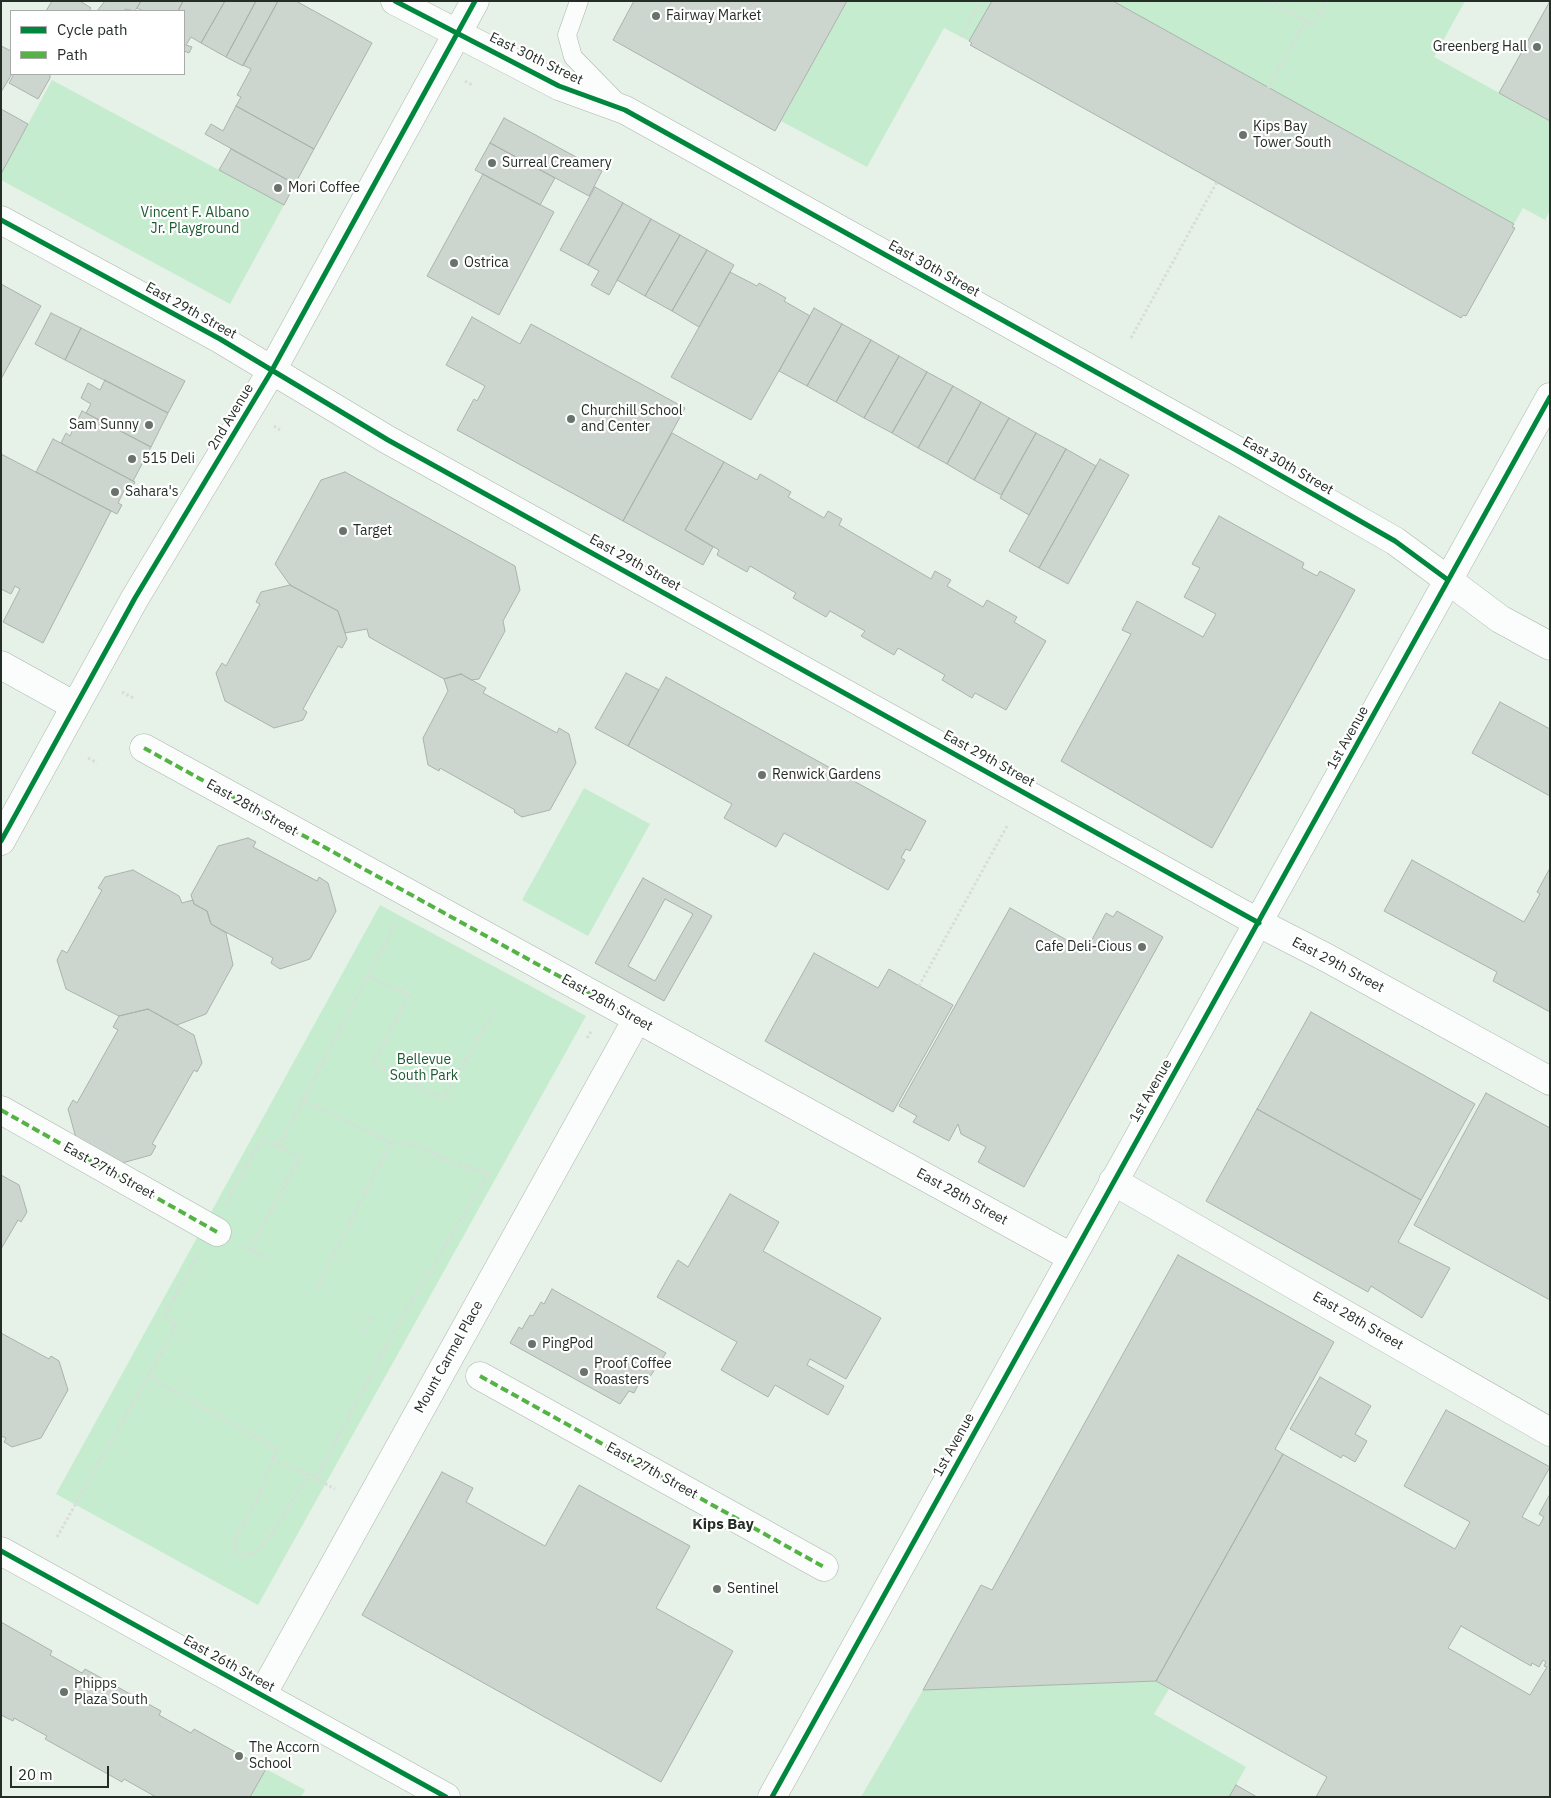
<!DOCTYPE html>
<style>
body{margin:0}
#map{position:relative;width:1551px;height:1798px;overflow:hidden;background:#e6f1e8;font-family:"IBM Plex Sans",sans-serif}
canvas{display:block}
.frame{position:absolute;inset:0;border:2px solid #252d27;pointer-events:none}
.legend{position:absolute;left:10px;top:10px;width:175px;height:65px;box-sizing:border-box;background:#fff;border:1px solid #a8aba9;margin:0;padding:6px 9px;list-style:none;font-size:15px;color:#252d27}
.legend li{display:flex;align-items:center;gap:10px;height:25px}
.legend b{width:25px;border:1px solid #a8aba9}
.scale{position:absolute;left:10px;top:1766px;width:99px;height:22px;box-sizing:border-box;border:2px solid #252d27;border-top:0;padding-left:6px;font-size:15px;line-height:18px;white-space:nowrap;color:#252d27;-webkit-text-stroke:4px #fff;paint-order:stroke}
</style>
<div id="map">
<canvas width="1551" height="1798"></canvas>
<div class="frame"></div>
<ul class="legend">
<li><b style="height:6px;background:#00873e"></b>Cycle path</li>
<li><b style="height:6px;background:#55b245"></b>Path</li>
</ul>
<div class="scale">20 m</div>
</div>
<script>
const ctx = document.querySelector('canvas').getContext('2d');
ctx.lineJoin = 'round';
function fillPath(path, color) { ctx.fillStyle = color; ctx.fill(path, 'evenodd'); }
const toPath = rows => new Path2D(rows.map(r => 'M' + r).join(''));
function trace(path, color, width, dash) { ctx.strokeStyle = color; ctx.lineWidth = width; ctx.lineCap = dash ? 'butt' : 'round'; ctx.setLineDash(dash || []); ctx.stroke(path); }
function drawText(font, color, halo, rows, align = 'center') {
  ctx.font = font + ' "IBM Plex Sans",sans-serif'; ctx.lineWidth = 4.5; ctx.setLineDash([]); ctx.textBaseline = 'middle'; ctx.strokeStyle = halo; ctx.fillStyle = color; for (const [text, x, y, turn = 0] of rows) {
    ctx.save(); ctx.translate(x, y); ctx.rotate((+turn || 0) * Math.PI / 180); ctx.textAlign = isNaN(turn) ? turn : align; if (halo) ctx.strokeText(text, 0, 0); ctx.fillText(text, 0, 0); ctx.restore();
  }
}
const green = toPath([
 [847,1,992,1,969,41,944,28,867,167,781,121],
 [1113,1,1465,1,1434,57,1550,121,1550,211,1545,220,1523,208,1514,224],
 [52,80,284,205,230,304,1,180,1,174],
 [584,788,650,824,588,936,522,900],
 [380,905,586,1016,258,1605,56,1494],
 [1156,1681,1169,1689,1154,1714,1246,1767,1229,1797,861,1797,923,1690],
 [266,1769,305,1790,301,1797,250,1797]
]);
const building = toPath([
 [52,1,80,1,91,8,89,11,46,11,52,1],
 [105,1,141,1,135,11,125,9,124,11,97,11,105,1],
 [141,1,183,1,178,11,143,11,137,8,141,1],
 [183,1,225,1,201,43,191,37,186,45,192,47,189,53,184,51,184,11,178,11,183,1],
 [225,1,256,1,226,57,201,43,225,1],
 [256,1,278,1,243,66,226,57,256,1],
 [278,1,296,1,372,43,314,149,236,106,241,97,237,95,251,69,243,65,278,1],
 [634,1,847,1,775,131,613,40,634,1],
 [992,1,1113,1,1514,224,1512,227,1515,228,1466,316,1463,315,1461,318,970,45,972,43,969,41,992,1],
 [1550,1,1550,121,1499,93,1550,1],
 [1,46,11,51,12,74,1,92,1,46],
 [14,74,50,74,50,78,38,99,9,83,14,74],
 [236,106,314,149,295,184,205,134,211,124,223,131,236,106],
 [1,109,28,124,1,174,1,109],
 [504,118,602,171,589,196,490,143,504,118],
 [490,143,555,178,540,205,475,170,490,143],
 [231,149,295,184,284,205,219,170,231,149],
 [483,174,554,212,499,315,427,276,483,174],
 [595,187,623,203,588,265,560,250,595,187],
 [623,203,651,219,609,295,591,285,599,271,588,265,623,203],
 [651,219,680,235,645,296,617,280,651,219],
 [680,235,707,250,672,311,645,296,680,235],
 [707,250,734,265,699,327,672,311,707,250],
 [730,272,757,286,759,283,786,298,784,301,810,316,751,420,671,377,730,272],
 [1,284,41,306,1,379,1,284],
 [814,308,842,324,807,386,779,371,814,308],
 [51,313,81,328,65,360,35,344,51,313],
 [472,317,520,344,531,324,685,408,623,521,457,430,474,399,477,401,485,386,446,365,472,317],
 [842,324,871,340,836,402,807,386,842,324],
 [81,328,185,381,168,413,65,360,81,328],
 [871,340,899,356,864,418,836,402,871,340],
 [899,356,927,372,892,433,864,418,899,356],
 [927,372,953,386,918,448,892,433,927,372],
 [105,380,168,413,151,447,86,413,91,404,81,398,88,383,100,390,105,380],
 [953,386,981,402,947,464,918,448,953,386],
 [981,402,1009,418,974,480,947,464,981,402],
 [82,411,151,447,133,481,61,443,66,433,70,436,82,411],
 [1009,418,1036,433,1001,495,974,480,1009,418],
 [672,433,724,462,685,530,713,547,703,565,623,521,672,433],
 [1036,433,1066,449,1029,515,1000,498,1036,433],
 [53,439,135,482,130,492,125,489,118,503,122,505,117,514,36,472,53,439],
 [1066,449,1096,466,1039,568,1009,551,1066,449],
 [1,454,111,511,43,643,3,622,20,589,15,586,11,594,1,589,1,454],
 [1100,459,1129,475,1068,584,1039,568,1100,459],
 [724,462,757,480,760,474,791,492,788,497,824,518,828,511,842,519,839,525,931,579,935,571,951,580,947,586,983,607,987,600,1017,617,1014,622,1046,641,1006,710,975,693,972,698,942,680,945,675,898,648,894,655,861,636,865,631,830,611,826,617,793,598,796,593,750,566,747,572,717,555,719,550,685,530,724,462],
 [345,472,515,566,520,590,503,621,505,631,479,679,471,680,461,674,444,679,369,637,367,629,345,633,338,611,290,585,275,564,321,480,345,472],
 [1219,516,1304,563,1302,568,1317,576,1320,571,1355,590,1212,848,1061,761,1131,634,1122,630,1137,601,1203,637,1216,614,1184,597,1200,568,1192,564,1219,516],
 [290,585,338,611,347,639,342,648,338,646,303,709,307,712,303,720,274,728,225,701,216,673,222,663,226,666,260,604,256,602,261,592,290,585],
 [626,673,659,690,628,746,595,728,626,673],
 [461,674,486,688,483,693,557,733,559,728,569,734,576,763,550,810,522,817,514,812,515,810,440,768,439,771,428,765,423,738,448,691,444,679,461,674],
 [666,677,926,821,910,851,906,849,901,858,905,860,888,890,784,833,776,847,724,818,732,804,628,746,666,677],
 [1500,702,1550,729,1550,796,1472,753,1500,702],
 [248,838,256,842,253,847,317,881,319,877,328,883,336,911,310,959,280,969,271,963,273,958,211,924,207,911,194,904,191,895,218,846,248,838],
 [1412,860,1524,922,1540,894,1537,892,1550,868,1550,1012,1493,981,1497,972,1384,911,1412,860],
 [133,870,179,896,182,903,193,900,194,904,207,911,211,924,226,933,233,965,206,1014,177,1025,148,1009,119,1016,66,989,57,960,62,950,67,953,102,890,98,888,105,877,133,870],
 [643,878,712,916,664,1001,595,963,643,878],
 [665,899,693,914,655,981,628,966,665,899],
 [1010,908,1086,951,1106,913,1113,917,1117,911,1163,937,1024,1187,978,1162,986,1147,961,1134,958,1124,949,1141,913,1122,917,1116,899,1106,1010,908],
 [814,953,878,988,889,969,953,1005,893,1112,765,1041,814,953],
 [148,1009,194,1035,202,1063,197,1072,194,1070,152,1144,156,1146,151,1155,122,1163,76,1138,68,1109,73,1100,77,1103,118,1030,113,1027,119,1016,148,1009],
 [1311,1012,1475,1104,1421,1200,1257,1109,1311,1012],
 [1486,1093,1550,1128,1550,1300,1414,1225,1486,1093],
 [1257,1109,1421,1200,1398,1242,1450,1268,1422,1318,1371,1286,1368,1292,1206,1201,1257,1109],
 [1,1175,19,1185,27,1212,21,1222,18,1220,1,1249,1,1175],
 [730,1194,779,1222,763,1251,881,1318,846,1379,810,1359,807,1365,844,1386,828,1415,775,1385,768,1397,721,1370,737,1342,657,1297,678,1260,688,1267,730,1194],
 [1178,1255,1334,1342,1275,1449,1283,1454,1156,1681,923,1690,981,1585,992,1590,1178,1255],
 [552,1289,666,1353,647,1381,641,1379,634,1393,629,1391,620,1404,510,1343,519,1327,522,1329,530,1315,533,1316,541,1302,544,1304,552,1289],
 [1,1333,49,1359,51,1356,59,1361,68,1390,41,1438,12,1447,4,1442,6,1438,1,1436,1,1333],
 [1320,1377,1371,1406,1355,1434,1367,1441,1355,1462,1343,1455,1341,1458,1290,1429,1320,1377],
 [1446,1410,1550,1467,1522,1517,1539,1526,1544,1517,1539,1514,1550,1494,1550,1797,1316,1797,1327,1777,1156,1681,1283,1454,1455,1549,1470,1522,1404,1486,1446,1410],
 [1461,1626,1531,1666,1532,1663,1539,1667,1543,1660,1546,1662,1544,1666,1547,1667,1530,1695,1448,1648,1461,1626],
 [442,1472,473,1488,466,1502,545,1546,579,1485,690,1546,656,1608,733,1651,661,1782,362,1615,442,1472],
 [1,1622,52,1651,50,1655,82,1673,85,1669,161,1711,159,1715,191,1733,194,1729,266,1769,250,1797,156,1797,124,1779,122,1782,45,1739,47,1736,14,1718,13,1721,1,1715,1,1622],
 [1236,1785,1257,1797,1229,1797,1236,1785]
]);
const path = toPath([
 [1270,1,1313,25,1327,1],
 [961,37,981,1],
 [465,81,472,85],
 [1268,88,1306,21],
 [1131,338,1217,182],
 [274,426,280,430],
 [122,692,135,699],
 [88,758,97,763],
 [368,976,409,995,373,1064,443,1099,495,1009],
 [919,986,1007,826],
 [587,1038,592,1030],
 [303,1101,391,1142,416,1145,457,1165,489,1173,395,1329,316,1479],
 [279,1146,396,922],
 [226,1203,262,1138,300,1157,250,1250],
 [244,1246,268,1259],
 [317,1287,391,1142],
 [363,1333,372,1317],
 [148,1376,277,1449,256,1502,236,1537,235,1551,242,1556,255,1553,269,1538,309,1475,335,1489],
 [273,1460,309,1475],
 [57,1537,177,1325,164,1317,197,1256]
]);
const lane = toPath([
 [579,1,567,35,573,57,619,104]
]);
const street = toPath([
 [1,220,220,339,388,440,1259,923,1327,958,1550,1081],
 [1448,580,1500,619,1550,646],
 [1,665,75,706],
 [144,748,1071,1257],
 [1,1110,217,1232],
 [1113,1181,1550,1432],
 [480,1376,824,1567],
 [1,1551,446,1797],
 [262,1695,637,1019]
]);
const secondary = toPath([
 [395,1,559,86,625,110,1236,450,1395,541,1448,580]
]);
const primary = toPath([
 [1,841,135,598,271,372,475,1],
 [772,1797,1550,397]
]);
const quiet = toPath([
 [144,748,637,1019],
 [1,1110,217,1232],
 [480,1376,824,1567]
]);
const cycleway = toPath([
 [395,1,559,86,625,110,1236,450,1395,541,1448,580],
 [1,220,220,339,388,440,1259,923],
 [1,841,135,598,271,372,475,1],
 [1,1551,446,1797],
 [772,1797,1550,397]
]);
const markers = [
 [656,16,5,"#69726b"],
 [1537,47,5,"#69726b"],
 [1243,135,5,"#69726b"],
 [492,163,5,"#69726b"],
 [278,188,5,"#69726b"],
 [454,263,5,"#69726b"],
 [571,419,5,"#69726b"],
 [149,425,5,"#69726b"],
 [132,459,5,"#69726b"],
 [115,492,5,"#69726b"],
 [343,531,5,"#69726b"],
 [762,775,5,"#69726b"],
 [1142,947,5,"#69726b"],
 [532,1344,5,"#69726b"],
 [584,1372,5,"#69726b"],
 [717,1589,5,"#69726b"],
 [64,1692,5,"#69726b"],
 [239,1756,5,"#69726b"]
];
const poiNames = [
 ["Fairway Market",666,16],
 ["Greenberg Hall",1527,47,"right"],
 ["Kips Bay",1253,127],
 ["Tower South",1253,143],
 ["Surreal Creamery",502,163],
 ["Mori Coffee",288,188],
 ["Ostrica",464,263],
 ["Churchill School",581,411],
 ["and Center",581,427],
 ["Sam Sunny",139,425,"right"],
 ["515 Deli",142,459],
 ["Sahara's",125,492],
 ["Target",353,531],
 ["Renwick Gardens",772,775],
 ["Cafe Deli-Cious",1132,947,"right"],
 ["PingPod",542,1344],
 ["Proof Coffee",594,1364],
 ["Roasters",594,1380],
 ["Sentinel",727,1589],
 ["Phipps",74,1684],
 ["Plaza South",74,1700],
 ["The Accorn",249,1748],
 ["School",249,1764]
];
const streetNames = [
 ["East 30th Street",536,59,26],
 ["East 30th Street",934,269,29],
 ["East 29th Street",191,311,29],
 ["2nd Avenue",231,417,-59],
 ["East 30th Street",1288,466,30],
 ["East 29th Street",635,563,29],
 ["1st Avenue",1348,738,-61],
 ["East 29th Street",989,759,29],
 ["East 28th Street",252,808,29],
 ["East 29th Street",1338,965,28],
 ["East 28th Street",607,1003,29],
 ["1st Avenue",1151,1091,-60],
 ["East 27th Street",109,1171,29],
 ["East 28th Street",962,1197,29],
 ["East 28th Street",1358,1321,30],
 ["Mount Carmel Place",449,1357,-61],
 ["1st Avenue",954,1445,-61],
 ["East 27th Street",652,1471,29],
 ["East 26th Street",229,1664,29]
];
const parkNames = [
 ["Vincent F. Albano",195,213],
 ["Jr. Playground",195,229],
 ["Bellevue",424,1060],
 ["South Park",424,1076]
];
const neighbourhoodNames = [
 ["Kips Bay",723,1525]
];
fillPath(green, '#c6eccf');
fillPath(building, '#ccd5ce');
trace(building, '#aab2ac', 1);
trace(lane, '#acb5ae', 19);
trace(street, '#acb5ae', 29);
trace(secondary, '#acb5ae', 29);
trace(primary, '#acb5ae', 29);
trace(path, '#d9ddda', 3, [2.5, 2.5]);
trace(lane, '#fbfdfc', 18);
trace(street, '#fbfdfc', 28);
trace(secondary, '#fbfdfc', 28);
trace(primary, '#fbfdfc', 28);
trace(quiet, '#55b245', 4, [8, 4]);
trace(cycleway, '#00873e', 5);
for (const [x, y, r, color] of markers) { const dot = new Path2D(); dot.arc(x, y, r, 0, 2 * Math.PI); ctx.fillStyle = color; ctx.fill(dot); trace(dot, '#fff', 2); }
drawText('14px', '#252d27', '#fff', poiNames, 'left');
drawText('14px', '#252d27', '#fff', streetNames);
drawText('14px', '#1b5b31', '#fff', parkNames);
drawText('bold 15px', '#252d27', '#fff', neighbourhoodNames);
</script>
